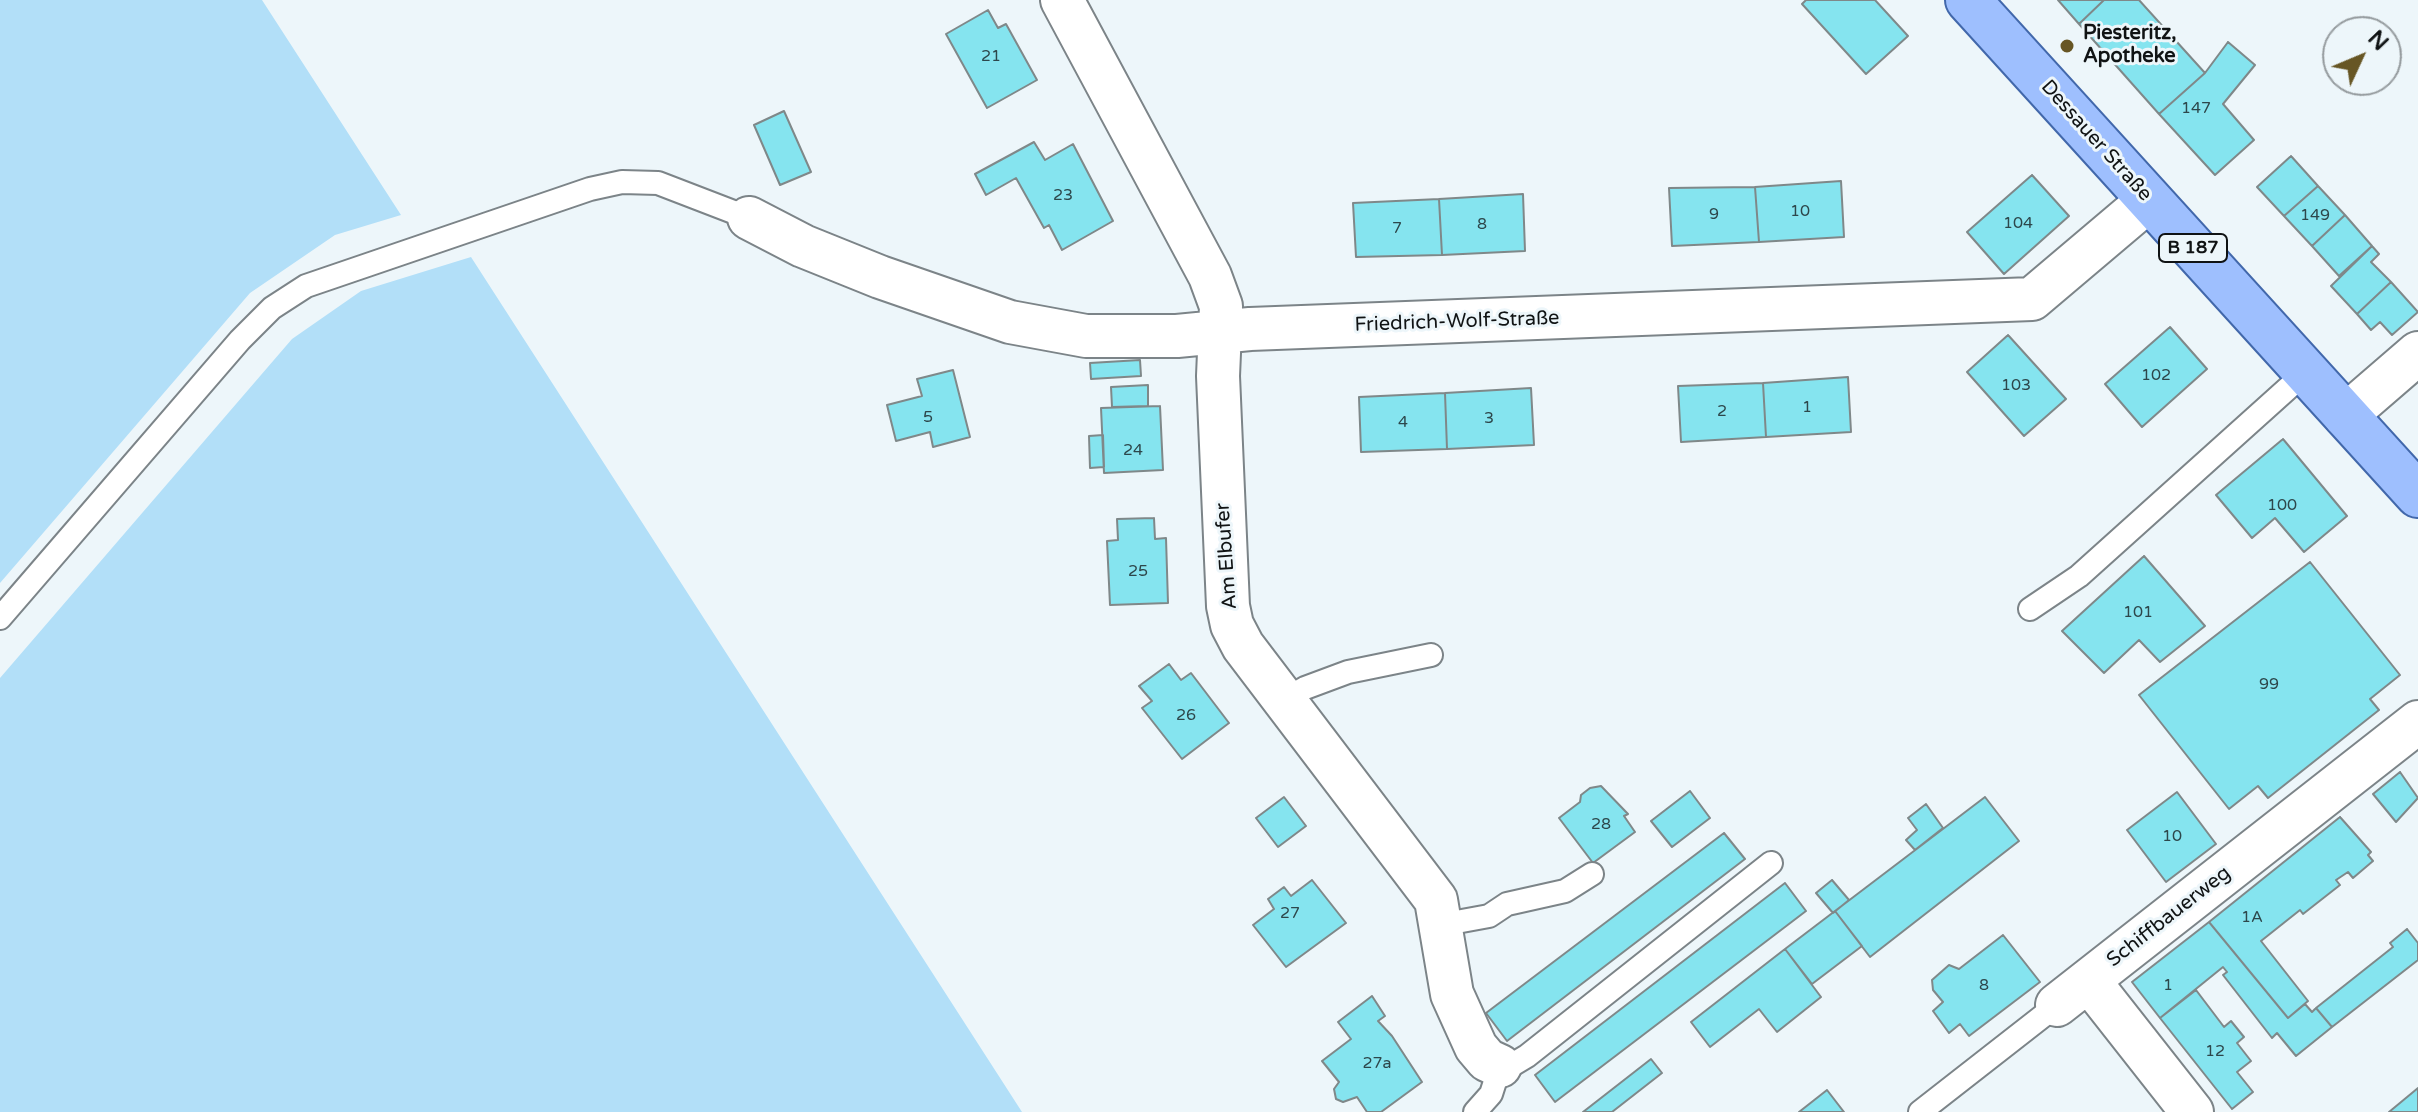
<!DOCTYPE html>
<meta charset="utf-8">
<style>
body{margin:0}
#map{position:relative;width:2418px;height:1112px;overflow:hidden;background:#edf6fa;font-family:"Varela Round",sans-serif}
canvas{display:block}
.north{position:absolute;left:2322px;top:16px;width:80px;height:80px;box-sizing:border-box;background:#edf6fa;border:2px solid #959b9e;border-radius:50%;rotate:46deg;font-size:22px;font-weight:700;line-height:32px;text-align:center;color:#101314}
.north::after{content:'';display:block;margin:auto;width:28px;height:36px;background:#675624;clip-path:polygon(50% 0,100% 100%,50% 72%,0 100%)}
</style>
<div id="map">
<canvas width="2418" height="1112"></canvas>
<div class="north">N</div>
</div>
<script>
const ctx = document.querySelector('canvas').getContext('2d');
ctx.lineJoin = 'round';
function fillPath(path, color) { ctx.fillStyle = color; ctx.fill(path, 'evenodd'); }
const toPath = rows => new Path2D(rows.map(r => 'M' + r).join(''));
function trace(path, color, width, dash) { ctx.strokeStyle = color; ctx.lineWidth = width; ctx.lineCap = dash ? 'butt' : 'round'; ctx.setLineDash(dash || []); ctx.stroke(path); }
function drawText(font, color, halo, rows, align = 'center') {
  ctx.font = font + ' "Varela Round",sans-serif'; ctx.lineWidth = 6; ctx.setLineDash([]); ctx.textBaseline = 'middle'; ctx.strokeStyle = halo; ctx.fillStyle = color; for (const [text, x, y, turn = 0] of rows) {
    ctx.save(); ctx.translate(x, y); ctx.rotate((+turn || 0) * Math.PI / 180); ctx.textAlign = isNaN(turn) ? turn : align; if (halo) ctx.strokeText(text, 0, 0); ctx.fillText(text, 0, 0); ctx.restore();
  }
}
const green = toPath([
 [0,0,262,0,401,215,335,235,250,293,0,583],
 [471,257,1022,1112,0,1112,0,678,292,339,361,291]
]);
const building = toPath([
 [1806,0,1875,0,1908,36,1866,74,1802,4,1806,0],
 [2058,0,2104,0,2079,24,2058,0],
 [2104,0,2139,0,2205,73,2159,114,2079,24,2104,0],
 [988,10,998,28,1006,24,1037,80,987,108,946,34,988,10],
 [2228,42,2255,65,2223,104,2254,140,2215,175,2159,114,2205,73,2228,42],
 [784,111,811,172,780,185,754,125,784,111],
 [1034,142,1045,160,1073,144,1113,221,1062,250,1049,225,1044,228,1016,178,986,195,975,174,1034,142],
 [2291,156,2318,186,2284,216,2257,187,2291,156],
 [2032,175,2069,216,2004,274,1967,232,2032,175],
 [1841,181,1844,237,1759,242,1755,187,1841,181],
 [2318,186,2345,215,2312,246,2284,216,2318,186],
 [1755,187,1759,242,1672,246,1669,188,1755,187],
 [1523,194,1525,251,1442,255,1439,199,1523,194],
 [1439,199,1442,255,1356,257,1353,203,1439,199],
 [2345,215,2372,246,2339,276,2312,246,2345,215],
 [2372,246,2379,254,2371,262,2391,282,2357,314,2331,286,2372,246],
 [2391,282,2418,312,2392,335,2380,322,2371,330,2357,314,2391,282],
 [2170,327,2207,369,2142,427,2105,384,2170,327],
 [2008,335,2066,399,2024,436,1967,372,2008,335],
 [1140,360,1141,376,1091,379,1090,363,1140,360],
 [953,370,970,437,933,447,930,432,896,441,887,405,922,396,917,379,953,370],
 [1848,377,1851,432,1766,437,1763,383,1848,377],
 [1763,383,1766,437,1681,442,1678,386,1763,383],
 [1148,385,1148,406,1112,407,1111,387,1148,385],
 [1531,388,1534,445,1447,449,1445,393,1531,388],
 [1445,393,1447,449,1361,452,1359,397,1445,393],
 [1160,406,1163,470,1104,473,1101,408,1160,406],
 [1103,435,1104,467,1090,468,1089,436,1103,435],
 [2283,439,2347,516,2304,552,2275,518,2252,538,2216,495,2283,439],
 [1154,518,1155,539,1166,538,1168,603,1110,605,1107,541,1118,540,1117,519,1154,518],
 [2144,556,2205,626,2160,662,2139,640,2104,673,2062,631,2144,556],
 [2310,562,2400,675,2370,699,2379,710,2268,798,2258,786,2229,809,2139,695,2310,562],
 [1169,664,1181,680,1191,673,1229,723,1182,759,1142,708,1152,701,1139,686,1169,664],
 [2400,772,2418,798,2396,822,2373,794,2400,772],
 [1601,786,1628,814,1624,816,1635,832,1593,863,1559,818,1580,802,1581,795,1590,788,1601,786],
 [1690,791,1710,818,1672,847,1651,821,1690,791],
 [2177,792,2216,844,2166,882,2127,830,2177,792],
 [1284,797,1306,826,1278,847,1256,818,1284,797],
 [1985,797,2019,841,1870,957,1835,911,1985,797],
 [1926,804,1943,828,1915,850,1906,840,1917,830,1908,818,1926,804],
 [2340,817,2371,852,2368,855,2373,861,2353,878,2348,872,2336,880,2340,885,2303,914,2300,910,2261,941,2308,1001,2288,1018,2209,922,2340,817],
 [1724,833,1745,859,1507,1041,1486,1013,1724,833],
 [1312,880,1346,923,1286,967,1253,925,1274,909,1268,899,1284,887,1291,896,1312,880],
 [1832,880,1849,900,1833,913,1816,893,1832,880],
 [1785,883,1806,911,1555,1102,1535,1075,1785,883],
 [1835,911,1862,946,1812,984,1785,949,1835,911],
 [2209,922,2288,1018,2305,1004,2312,1012,2316,1008,2332,1027,2296,1056,2277,1033,2272,1038,2223,975,2227,972,2223,967,2160,1018,2132,982,2209,922],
 [2407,929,2418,943,2418,960,2332,1027,2316,1008,2393,947,2390,943,2407,929],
 [2003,935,2040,982,1969,1036,1960,1024,1949,1033,1933,1011,1943,1002,1933,990,1932,980,1949,965,1959,969,2003,935],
 [1785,949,1821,997,1777,1032,1759,1009,1710,1047,1691,1022,1785,949],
 [2196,990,2224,1027,2231,1021,2244,1037,2237,1043,2251,1061,2237,1072,2253,1092,2232,1109,2160,1018,2196,990],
 [1372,996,1385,1016,1378,1021,1392,1036,1422,1082,1381,1112,1367,1112,1357,1097,1343,1102,1336,1099,1334,1089,1339,1082,1322,1061,1351,1039,1338,1022,1372,996],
 [1651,1059,1662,1073,1612,1112,1583,1112,1651,1059],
 [2418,1088,2418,1112,2389,1112,2418,1088],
 [1827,1090,1844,1112,1799,1112,1827,1090]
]);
const lane = toPath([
 [2030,609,2079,576,2306,372],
 [0,618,240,340,272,308,306,286,590,189,622,182,658,183,749,218],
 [1284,700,1305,688,1348,672,1431,655],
 [1440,925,1489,916,1507,904,1565,891,1592,874],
 [1475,1112,1491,1094,1500,1066,1512,1065,1527,1056,1771,863],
 [1920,1112,2057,1005]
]);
const street = toPath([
 [1062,0,1210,276,1221,306,1218,376,1228,606,1232,625,1243,646,1436,900,1452,994,1476,1047,1487,1060,1500,1066],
 [749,218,803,246,880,277,1010,322,1086,336,1177,336,1250,329,2032,299,2149,200],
 [2345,416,2418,353],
 [2089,981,2192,1112],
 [2057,1005,2418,722]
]);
const primary = toPath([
 [1968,0,2418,495]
]);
const markers = [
 [2067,46,8,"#675624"]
];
const numberNames = [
 ["21",991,57],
 ["147",2196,109],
 ["23",1063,196],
 ["10",1800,212],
 ["9",1714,215],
 ["149",2315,216],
 ["104",2018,224],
 ["8",1482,225],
 ["7",1397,229],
 ["102",2156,376],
 ["103",2016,386],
 ["1",1807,408],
 ["2",1722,412],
 ["5",928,418],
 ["3",1489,419],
 ["4",1403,423],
 ["24",1133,451],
 ["100",2282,506],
 ["25",1138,572],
 ["101",2138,613],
 ["99",2269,685],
 ["26",1186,716],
 ["28",1601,825],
 ["10",2172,837],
 ["27",1290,914],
 ["1A",2252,918],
 ["8",1984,986],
 ["1",2168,986],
 ["12",2215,1052],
 ["27a",1377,1064]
];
const shields = [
 [2193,248,68]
];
const shieldNames = [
 ["B 187",2193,248]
];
const poiNames = [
 ["Piesteritz,",2083,34],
 ["Apotheke",2083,57]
];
const streetNames = [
 ["Dessauer Straße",2096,141,48],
 ["Friedrich-Wolf-Straße",1457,322,-2],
 ["Am Elbufer",1227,556,-94],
 ["Schiffbauerweg",2169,917,-38]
];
fillPath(green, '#b2dff8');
fillPath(building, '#85e4ef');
trace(building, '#7f8889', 2);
trace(lane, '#7c8488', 26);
trace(street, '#7c8488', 46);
trace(primary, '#4268ab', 48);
trace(lane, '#fff', 22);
trace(street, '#fff', 42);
trace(primary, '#9ebffe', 44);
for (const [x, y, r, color] of markers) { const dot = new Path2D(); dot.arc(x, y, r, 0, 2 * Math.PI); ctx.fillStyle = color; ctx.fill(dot); trace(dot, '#edf6fa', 3); }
drawText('16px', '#2d474b', null, numberNames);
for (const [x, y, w] of shields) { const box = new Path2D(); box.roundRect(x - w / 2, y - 14, w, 28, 6); ctx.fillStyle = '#edf6fa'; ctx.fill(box); trace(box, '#101314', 2); }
drawText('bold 18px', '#101314', null, shieldNames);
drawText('bold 20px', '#101314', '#edf6fa', poiNames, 'left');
drawText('20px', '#101314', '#edf6fa', streetNames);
</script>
